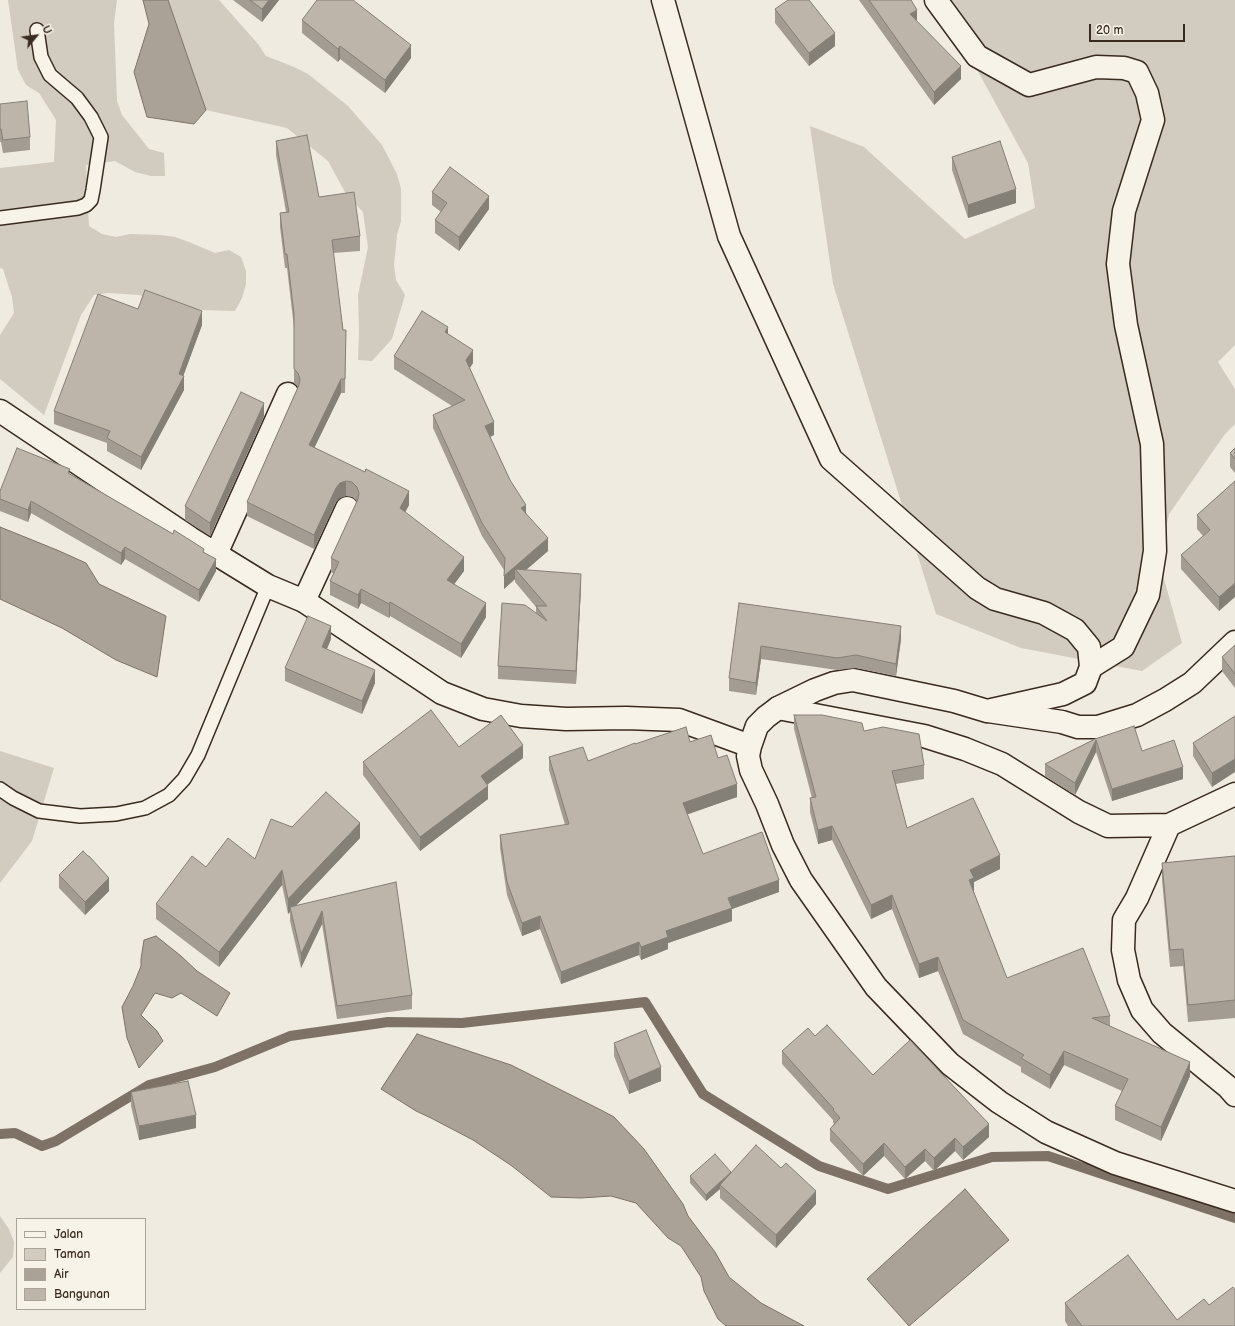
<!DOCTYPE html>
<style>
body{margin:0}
#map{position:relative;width:1235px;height:1326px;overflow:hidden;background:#efebe0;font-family:"Balsamiq Sans",sans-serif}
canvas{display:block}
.legend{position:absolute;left:16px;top:1218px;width:130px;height:92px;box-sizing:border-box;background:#f7f3e8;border:1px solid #aca397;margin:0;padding:5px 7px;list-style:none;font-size:12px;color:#3b2a1e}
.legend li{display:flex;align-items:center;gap:8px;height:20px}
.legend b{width:20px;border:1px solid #aca397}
.north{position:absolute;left:16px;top:16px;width:40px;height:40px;-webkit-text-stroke:3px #f7f3e8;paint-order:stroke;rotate:61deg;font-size:11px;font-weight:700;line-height:16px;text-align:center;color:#3b2a1e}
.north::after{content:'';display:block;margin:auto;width:14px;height:18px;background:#3b2a1e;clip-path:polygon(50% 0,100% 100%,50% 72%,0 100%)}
.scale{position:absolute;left:1089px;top:24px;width:96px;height:18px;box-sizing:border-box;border:2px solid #3b2a1e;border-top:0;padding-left:5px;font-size:12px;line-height:14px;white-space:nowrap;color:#3b2a1e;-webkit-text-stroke:3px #f7f3e8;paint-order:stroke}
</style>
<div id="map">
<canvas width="1235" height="1326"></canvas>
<ul class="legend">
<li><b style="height:5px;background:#f7f3e8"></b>Jalan</li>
<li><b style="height:11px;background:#d1cbc0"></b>Taman</li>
<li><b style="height:11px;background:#aaa296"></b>Air</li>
<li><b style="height:11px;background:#bdb5aa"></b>Bangunan</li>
</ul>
<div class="north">U</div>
<div class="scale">20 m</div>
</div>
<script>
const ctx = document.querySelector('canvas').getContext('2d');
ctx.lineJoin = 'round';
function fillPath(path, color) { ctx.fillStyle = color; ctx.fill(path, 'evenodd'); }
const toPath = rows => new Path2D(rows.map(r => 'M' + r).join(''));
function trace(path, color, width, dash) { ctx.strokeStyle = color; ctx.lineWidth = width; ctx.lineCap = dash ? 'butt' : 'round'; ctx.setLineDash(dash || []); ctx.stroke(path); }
const green = toPath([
 [8,0,117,0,114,23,117,101,122,115,149,149,164,153,165,176,151,176,135,172,115,161,86,165,89,226,102,234,116,237,130,234,161,235,175,237,189,242,215,253,229,250,241,257,246,271,246,284,242,298,235,311,198,310,169,304,139,295,108,293,94,295,81,315,44,415,0,379,0,335,14,313,12,297,3,269,0,268,0,168,54,162,56,120,39,93,26,85,18,70],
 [168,0,219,0,258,44,266,56,294,67,308,74,348,106,382,145,397,174,401,189,401,221,397,235,394,265,396,280,405,295,392,339,372,361,358,360,359,331,358,295,368,247,363,212,346,194,328,161,287,128,206,110],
 [939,0,1235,0,1235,345,1218,362,1235,389,1235,424,1225,434,1169,514,1159,561,1182,643,1142,671,1021,648,936,614,833,284,810,126,864,147,965,239,1035,208,1028,163],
 [0,751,54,768,32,841,0,883],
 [0,1216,9,1229,14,1242,13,1257,0,1273]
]);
const water = toPath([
 [143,0,168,0,206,110,194,124,147,117,134,72,149,24,143,0],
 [0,527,57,550,86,563,99,584,166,616,157,677,116,660,62,628,0,599,0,527],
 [156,936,181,956,197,971,230,993,217,1016,181,993,172,998,155,993,141,1015,157,1031,163,1041,139,1068,127,1038,122,1007,133,986,141,966,141,959,144,940,156,936],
 [417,1034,511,1065,601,1110,614,1117,644,1149,683,1204,688,1216,715,1252,729,1277,761,1303,804,1326,726,1326,718,1319,704,1291,701,1277,681,1246,668,1238,636,1203,611,1196,581,1198,551,1197,512,1166,473,1140,431,1118,416,1111,381,1089,417,1034],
 [965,1189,1009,1240,909,1326,867,1279,965,1189]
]);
const stream = toPath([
 [0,1134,15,1133,42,1146,56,1141,149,1085,215,1067,290,1036,388,1022,462,1023,645,1002,703,1094,819,1166,888,1189,992,1157,1048,1156,1235,1218]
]);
const lane = toPath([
 [0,218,78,208,86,205,91,200,93,190,101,137,91,117,77,98,50,75,41,57,37,30],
 [0,789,13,798,39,811,80,816,116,814,145,808,169,795,184,779,198,755,268,586]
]);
const street = toPath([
 [936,0,977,56,1029,85,1096,67,1124,68,1137,72,1147,93,1153,120,1124,211,1118,264,1126,325,1152,444,1155,551,1148,595,1123,647,1091,667],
 [216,554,288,394],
 [304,601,347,508],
 [778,708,924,736,965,749,1002,764,1079,812,1108,826,1169,825,1235,794],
 [988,711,1062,722,1078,727,1098,727,1137,715,1165,700,1192,683,1235,642],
 [1169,825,1137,898,1124,920,1123,950,1129,980,1142,1010,1162,1033,1228,1087,1235,1095]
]);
const secondary = toPath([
 [663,0,729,236,831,459,977,588,995,599,1044,613,1075,630,1089,647,1091,667,1085,683,1063,694,987,711,954,701,853,680,834,683,815,690,778,708,766,717,757,726,750,746,748,756,751,770,767,804,783,845,801,880,876,987,950,1064,999,1102,1046,1132,1115,1163,1235,1201],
 [0,411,190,538,268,586,304,601,442,693,483,709,521,716,566,719,626,718,679,720,750,746]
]);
const wall = toPath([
 [233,0,279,0,262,22],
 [859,0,911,0,917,22,961,79,934,105],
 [775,9,835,46,809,66,775,23],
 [302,20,411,58,385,93,340,59,338,62,302,33],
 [0,104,30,137,30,150,3,153,1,142,0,142],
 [276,141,319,197,360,236,360,251,333,253,343,330,346,330,345,393,341,393,314,447,409,505,405,512,464,571,454,584,486,617,461,658,390,616,389,618,361,603,358,609,330,595,330,581,334,574,331,572,331,558,357,501,352,497,346,496,340,498,336,502,314,549,247,516,247,502,298,387,294,383,294,328,287,268,285,268,280,227,280,213,286,212,276,155],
 [952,157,1016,203,968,218,952,170],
 [432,192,489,209,459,251,435,233,435,220,441,212,432,205],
 [138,309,202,325,183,376,184,390,141,470,107,451,107,443,54,424,54,411],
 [448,334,473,363,470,368,494,435,490,437,510,480,526,513,548,551,526,570,581,587,576,684,498,679,498,666,536,613,536,607,515,582,515,579,504,589,504,570,482,536,433,428,433,415,452,406,394,369,394,356],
 [264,416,210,536,185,520,185,506],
 [1235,448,1235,473,1230,467,1230,453],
 [70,474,204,552,216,571,199,602,125,559,121,565,31,513,28,522,0,511,0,491],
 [1235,481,1219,611,1181,569,1181,555,1203,536,1197,529,1197,515],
 [739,603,901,639,896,676,856,668,837,670,761,659,756,695,729,691,729,678],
 [331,639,327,649,375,683,362,714,285,681,285,668],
 [1235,645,1235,688,1222,671,1222,657],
 [794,715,864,731,924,765,924,779,896,784,907,828,1000,869,974,882,974,892,1007,978,1110,1016,1110,1026,1190,1076,1161,1141,1115,1120,1115,1106,1122,1091,1064,1065,1050,1089,1021,1072,1021,1067,963,1034,938,971,919,978,892,909,871,919,832,840,818,844,810,812,810,798,812,798,794,729],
 [1235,716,1212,787,1193,756,1193,743],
 [1095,739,1142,751,1183,779,1112,801,1096,752,1075,795,1045,776,1045,764],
 [690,742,718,758,737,797,687,814,703,854,779,892,732,909,732,921,668,943,668,949,641,960,639,955,561,984,540,929,522,936,507,895,500,848,500,835,565,825,549,770,549,757,588,761,635,744],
 [459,747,523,758,487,785,488,799,420,851,363,775,363,762],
 [292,827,360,838,295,906,396,882,412,995,412,1009,337,1019,322,924,301,968,290,921,290,912,288,914,282,885,219,967,156,919,156,904,206,867,255,859],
 [1235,856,1235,1018,1188,1022,1183,966,1170,967,1162,880,1162,863],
 [59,875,109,891,85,915,59,888],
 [815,1036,873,1075,989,1137,963,1160,955,1151,934,1171,925,1161,905,1179,884,1156,863,1176,830,1141,830,1129,834,1124,833,1122,833,1120,782,1064,782,1051],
 [614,1043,661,1081,629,1094,614,1056],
 [131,1092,196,1128,139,1140,131,1106],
 [731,1172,816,1204,776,1248,720,1198,720,1189,706,1201,690,1183,690,1176],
 [1065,1303,1177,1320,1209,1305,1235,1326,1068,1326,1065,1321]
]);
const shadedWall = toPath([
 [269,0,279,0,262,22,262,9],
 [917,10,917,23,910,14],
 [835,33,835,46,809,66,809,53],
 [411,45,411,58,385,93,385,80],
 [340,46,340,59,338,62,338,49],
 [961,66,961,79,934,105,934,92],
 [1016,189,1016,203,968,218,968,205],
 [489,196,489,209,459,251,459,237],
 [202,311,202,325,180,385,184,376,184,390,141,470,141,457,179,374],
 [448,327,448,340,445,332],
 [473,350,473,363,466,373,466,360],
 [341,379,341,393,309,459,309,445],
 [264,403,264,416,210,536,210,523],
 [494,422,494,435,485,439,485,426],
 [346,481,346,496,340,498,336,502,314,549,314,535,336,488,340,483],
 [409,491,409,505,400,522,400,508],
 [31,501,31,513,28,522,28,510],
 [526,505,526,518,521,508],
 [548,538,548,551,520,575,515,569,515,579,504,589,504,576],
 [125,547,125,559,121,565,121,553],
 [464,557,464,571,447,594,447,580],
 [216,559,216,571,199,602,199,590],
 [581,574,581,587,576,684,576,671],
 [1235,583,1235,597,1219,611,1219,597],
 [361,589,361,603,358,609,358,595],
 [390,602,390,616,389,618,389,604],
 [486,603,486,617,461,658,461,644],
 [331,626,331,639,322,660,322,647],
 [901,626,901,639,896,676,896,664],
 [761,646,761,659,756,695,756,683],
 [375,670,375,683,362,714,362,701],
 [1096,740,1096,752,1075,795,1075,783],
 [523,745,523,758,481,789,481,776],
 [1235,759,1235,772,1212,787,1212,773],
 [1183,767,1183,779,1112,801,1112,789],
 [737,784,737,797,683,816,683,803],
 [488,786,488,799,420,851,420,837],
 [360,823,360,838,291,911,290,907,290,912,288,914,288,899],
 [832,826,832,840,818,844,818,830],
 [1000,855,1000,869,974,882,974,892,969,894,969,880,970,870],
 [282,870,282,885,219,967,219,952],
 [109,878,109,891,85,915,85,902],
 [779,880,779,892,732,909,732,921,668,943,668,949,641,960,641,947,666,931,728,898],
 [892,895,892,909,871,919,871,905],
 [322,911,322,924,301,968,301,954],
 [540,916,540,929,522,936,522,923],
 [639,942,639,955,561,984,561,972],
 [938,957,938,971,919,978,919,964],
 [1064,1051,1064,1065,1050,1089,1050,1075],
 [1190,1062,1190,1076,1161,1141,1161,1127],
 [661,1067,661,1081,629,1094,629,1081],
 [196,1115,196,1128,139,1140,139,1126],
 [989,1124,989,1137,963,1160,963,1147],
 [955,1138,955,1151,934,1171,934,1158],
 [884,1143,884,1156,863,1176,863,1164],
 [925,1149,925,1161,905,1179,905,1167],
 [732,1172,720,1185,720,1189,706,1201,706,1195],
 [816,1191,816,1204,776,1248,776,1235]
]);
const building = toPath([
 [250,0,269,0,262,9,250,0],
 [317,0,353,0,411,45,385,80,340,46,338,49,302,20,317,0],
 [788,0,809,0,835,33,809,53,775,9,788,0],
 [869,0,911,0,917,10,910,14,961,66,934,92,869,0],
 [27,101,30,137,3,140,1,129,0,129,0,104,27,101],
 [307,135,319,197,354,192,360,236,332,240,343,330,346,330,345,379,341,379,309,445,365,472,366,469,409,491,400,508,464,557,447,580,486,603,461,644,390,602,389,604,361,589,358,595,330,581,339,562,331,558,358,499,359,493,357,487,352,482,346,481,340,483,336,488,314,535,247,502,299,385,300,379,298,373,294,369,294,314,287,254,285,254,280,213,289,212,276,141,307,135],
 [1000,141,1016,189,968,205,952,157,1000,141],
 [450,167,489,196,459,237,435,220,447,203,432,192,450,167],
 [145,290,202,311,179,374,184,376,141,457,107,438,110,431,54,411,98,294,138,309,145,290],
 [422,311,448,327,445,332,473,350,466,360,494,422,485,426,510,480,526,505,521,508,548,538,504,576,505,558,482,523,433,415,465,400,394,356,422,311],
 [241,392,264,403,210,523,185,506,241,392],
 [17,448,70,469,68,473,173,534,174,530,204,549,203,552,216,559,199,590,125,547,121,553,31,501,28,510,0,499,0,491,17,448],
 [1235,448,1235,459,1230,453,1235,448],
 [1235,481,1235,583,1219,597,1181,555,1210,530,1197,515,1235,481],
 [515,569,581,574,576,671,498,666,502,603,525,605,547,621,536,606,547,606,515,569],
 [739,603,901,626,896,664,856,655,837,658,761,646,756,683,729,678,739,603],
 [308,616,331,626,322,647,375,670,362,701,285,668,308,616],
 [1235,645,1235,674,1222,657,1235,645],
 [431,710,459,747,501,715,523,745,481,776,488,786,420,837,363,762,431,710],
 [794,715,822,715,862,723,864,731,883,727,919,734,924,765,892,771,907,828,973,798,1000,855,970,870,974,878,969,880,1007,978,1083,948,1110,1016,1092,1018,1190,1062,1161,1127,1115,1106,1128,1079,1064,1051,1050,1075,1021,1058,1024,1055,963,1020,938,957,919,964,892,895,871,905,832,826,818,830,810,798,816,797,794,715],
 [1235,716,1235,759,1212,773,1193,743,1235,716],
 [1134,726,1142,751,1174,740,1183,767,1112,789,1096,740,1075,783,1045,764,1095,739,1134,726],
 [686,727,690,742,711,735,718,758,727,755,737,784,683,803,703,854,762,832,779,880,728,898,732,908,666,931,668,937,641,947,639,942,561,972,540,916,522,923,507,882,500,835,569,824,549,757,583,747,588,761,635,743,635,744,686,727],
 [326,792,360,823,288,899,282,870,219,952,156,904,192,856,206,867,228,838,255,859,271,819,292,827,326,792],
 [83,851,88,856,89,856,109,878,85,902,59,875,83,851],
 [1235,856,1235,1000,1188,1005,1183,949,1170,950,1162,863,1235,856],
 [396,882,412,995,337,1006,322,911,301,954,290,907,396,882],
 [827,1025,873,1075,910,1040,989,1124,963,1147,955,1138,934,1158,925,1149,905,1167,884,1143,863,1164,830,1129,840,1118,833,1110,834,1109,782,1051,808,1028,815,1036,827,1025],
 [646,1030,661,1067,629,1081,614,1043,646,1030],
 [188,1081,196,1115,139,1126,131,1092,188,1081],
 [756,1145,781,1168,786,1163,816,1191,776,1235,720,1185,756,1145],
 [715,1154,731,1172,706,1195,690,1176,715,1154],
 [1128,1255,1177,1320,1204,1299,1209,1305,1233,1287,1235,1290,1235,1326,1082,1326,1065,1303,1128,1255]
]);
fillPath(green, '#d1cbc0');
fillPath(water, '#aaa296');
trace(water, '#7e7266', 1);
trace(stream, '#7e7266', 10);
trace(lane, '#3b2a1e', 16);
trace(street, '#3b2a1e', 25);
trace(secondary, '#3b2a1e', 25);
trace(lane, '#f7f3e8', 13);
trace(street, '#f7f3e8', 22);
trace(secondary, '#f7f3e8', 22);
fillPath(wall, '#a39c92');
fillPath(shadedWall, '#847f77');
fillPath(building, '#bdb5aa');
trace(building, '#847f77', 1);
</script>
